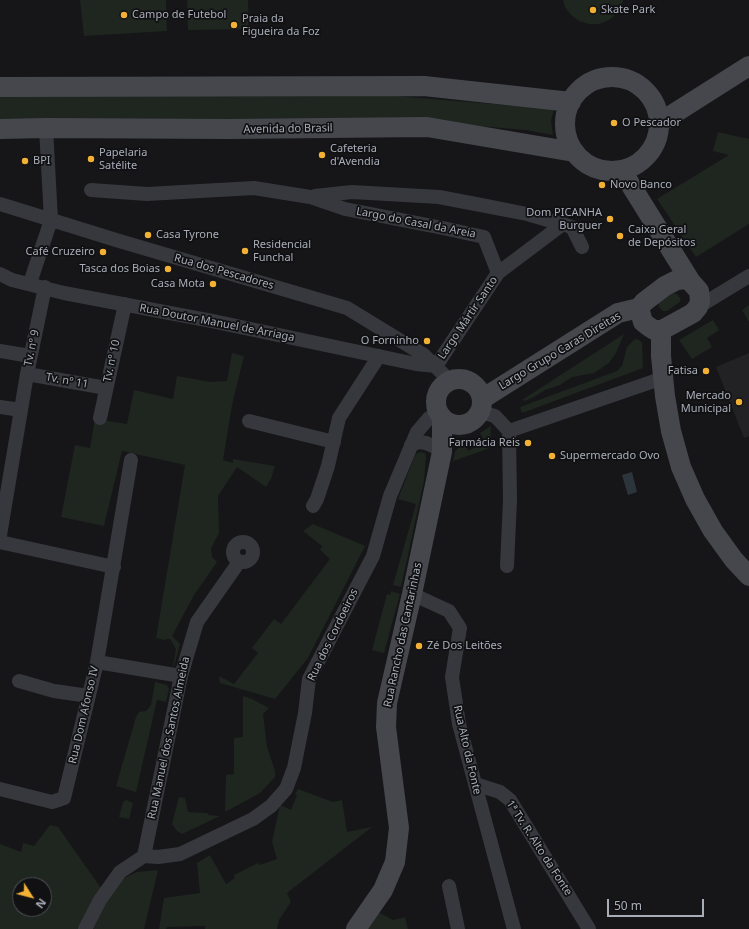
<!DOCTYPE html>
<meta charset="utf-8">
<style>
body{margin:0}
#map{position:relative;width:749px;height:929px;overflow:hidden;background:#161618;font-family:"Noto Sans",sans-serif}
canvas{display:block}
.north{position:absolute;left:12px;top:877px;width:40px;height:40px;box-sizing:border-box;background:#111113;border:1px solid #4d4f55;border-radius:50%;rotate:126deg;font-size:11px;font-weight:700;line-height:16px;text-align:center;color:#a8adb8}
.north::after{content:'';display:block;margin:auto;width:14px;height:18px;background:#f2b134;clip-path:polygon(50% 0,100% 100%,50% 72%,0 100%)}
.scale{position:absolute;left:607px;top:899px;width:97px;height:18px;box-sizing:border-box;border:2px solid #a8adb8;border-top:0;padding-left:5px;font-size:12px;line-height:14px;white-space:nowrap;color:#a8adb8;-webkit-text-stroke:3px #111113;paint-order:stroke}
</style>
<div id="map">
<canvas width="749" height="929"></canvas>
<div class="north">N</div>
<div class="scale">50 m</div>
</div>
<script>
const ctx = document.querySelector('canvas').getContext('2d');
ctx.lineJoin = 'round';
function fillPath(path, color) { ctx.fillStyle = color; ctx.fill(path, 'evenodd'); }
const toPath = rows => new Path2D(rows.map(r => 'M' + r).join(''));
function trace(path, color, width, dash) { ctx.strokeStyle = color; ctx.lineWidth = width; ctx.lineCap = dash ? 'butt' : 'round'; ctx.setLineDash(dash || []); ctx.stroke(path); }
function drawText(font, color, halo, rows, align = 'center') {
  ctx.font = font + ' "Noto Sans",sans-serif'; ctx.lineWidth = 3.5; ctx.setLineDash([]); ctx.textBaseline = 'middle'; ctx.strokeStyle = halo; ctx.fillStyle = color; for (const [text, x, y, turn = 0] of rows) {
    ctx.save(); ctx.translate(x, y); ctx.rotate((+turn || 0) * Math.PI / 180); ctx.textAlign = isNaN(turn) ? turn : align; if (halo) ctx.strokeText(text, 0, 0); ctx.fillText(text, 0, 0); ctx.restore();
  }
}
const built = toPath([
 [749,353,749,436,744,438,716,367]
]);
const green = toPath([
 [80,0,166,0,167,31,84,36],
 [187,0,248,0,249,29,188,30],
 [563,0,623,0,622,5,616,14,609,20,599,24,589,24,579,21,571,15,565,7],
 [384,95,554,109,551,121,553,135,526,130,396,119,0,121,0,96],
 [718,132,749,139,749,224,696,257,657,199,729,155,713,151],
 [673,293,677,294,680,298,680,302,667,311,663,311,659,307,659,303,662,300],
 [749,305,749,322,742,310],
 [713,320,719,330,707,338,712,347,692,359,679,340],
 [624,334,616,353,609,363,594,373,572,377,560,385,545,390,534,397,525,401,522,400],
 [635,339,639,340,642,343,643,368,522,413,520,407,617,371,622,366,627,347],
 [232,353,244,356,232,405,223,460,233,463,233,459,275,466,271,479,266,487,237,467,218,496,219,533,211,548,212,557,217,562,194,595,172,636,180,644,174,666,173,666,176,649,170,639,166,639,165,640,156,638,185,465,122,451,104,526,61,517,75,445,90,448,95,419,127,424,134,390,173,399,177,376,210,382,227,381],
 [491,426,490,448,453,461,455,452,463,442,468,451,480,445,483,439,480,433],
 [421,452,425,453,426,457,424,481,401,587,393,585,416,504,398,499,414,458,417,453],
 [313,524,365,546,308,658,275,699,220,683,219,676,234,684,258,653,252,648,274,619,281,624,330,559,320,550,322,546,303,531],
 [391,591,400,594,384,653,372,650,387,594,390,595],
 [155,682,167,685,169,689,166,702,157,700,136,792,116,786,136,717,139,712,146,711,151,705],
 [243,696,252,699,269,708,263,714,267,747,275,771,275,777,260,793,225,812,226,775,234,774,234,738,243,737],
 [298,789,333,802,342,800,347,832,372,827,287,893,291,902,279,920,277,929,205,929,205,926,167,927,166,929,159,929,164,898,200,893,197,863,210,855,226,884,235,878,234,875,258,863,260,865,277,859,272,842,280,805,291,810,297,795,295,794],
 [179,797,185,798,188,812,207,813,209,815,220,816,182,834,177,831,172,824],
 [126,800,133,803,129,819,119,817,123,802],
 [50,825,58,827,103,891,82,929,0,929,0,844,21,852,23,843,34,846],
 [20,885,44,885,44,909,20,909],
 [158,870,144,929,91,929,108,898,120,880,137,872],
 [378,912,393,920,405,917,408,929,366,929]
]);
const water = toPath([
 [632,472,637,492,628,495,622,475]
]);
const street = toPath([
 [91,190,147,194,254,188,310,197,345,209,443,228,484,237,498,273],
 [315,196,352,192,439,197,486,206,527,214,572,227,582,247],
 [0,204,116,240,347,308,424,355,450,381],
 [0,274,12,280,64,293,212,321,416,364,436,366],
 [30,283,51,220,46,128],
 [698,307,749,276],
 [0,351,30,356],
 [436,366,498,273,563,224],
 [27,374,106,388],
 [0,407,21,410],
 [480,412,495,416,509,431,510,500,507,566],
 [100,418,125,304],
 [249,421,334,442],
 [509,431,663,378],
 [411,445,419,442,426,443,433,446,442,452],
 [313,506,317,499,328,466,339,418,379,356],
 [0,535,27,374,45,287],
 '233 552a10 10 0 1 1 20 0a10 10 0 1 1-20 0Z',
 [0,542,114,567],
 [412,594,449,611,460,628,452,677,459,724,514,929],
 [97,662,181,676],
 [19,681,54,691,89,696],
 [475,784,500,792,510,800,589,929],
 [0,789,52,802,64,798,97,662,131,460],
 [144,856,181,676,197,622,239,562],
 [449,886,458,929],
 [85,929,100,900,120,872,144,856,158,857,180,854,253,819,271,806,286,789,294,768,305,713,309,679,373,556,390,496,417,432,429,418,438,412]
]);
const secondary = toPath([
 '565 124a47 47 0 1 1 94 0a47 47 0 1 1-94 0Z',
 [0,87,424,86,571,102],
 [659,123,749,66],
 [0,129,46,128,228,129,427,127,574,152],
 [622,171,691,282],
 [685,279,691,282,699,291,700,301,698,307,693,313,662,330,654,330,648,326,643,322,639,308,644,302,665,286,677,280,685,279],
 [661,330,661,356,665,396,671,431,681,467,695,499,713,531,734,560,749,576],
 '436 402a23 23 0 1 1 46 0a23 23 0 1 1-46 0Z',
 [482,399,618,313,639,308],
 [356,929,383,890,395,862,399,828,386,727,387,703,412,594,442,452,442,417]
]);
const markers = [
 [593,10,4,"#f2b134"],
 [124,15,4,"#f2b134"],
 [234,25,4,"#f2b134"],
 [614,123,4,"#f2b134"],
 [322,155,4,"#f2b134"],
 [91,159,4,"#f2b134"],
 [25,161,4,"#f2b134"],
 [602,185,4,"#f2b134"],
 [610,219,4,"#f2b134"],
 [148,235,4,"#f2b134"],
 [620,236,4,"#f2b134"],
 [245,251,4,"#f2b134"],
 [103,252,4,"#f2b134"],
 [168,269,4,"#f2b134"],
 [213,284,4,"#f2b134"],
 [427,341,4,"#f2b134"],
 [706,371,4,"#f2b134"],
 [739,402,4,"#f2b134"],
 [528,443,4,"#f2b134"],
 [552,456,4,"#f2b134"],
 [419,646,4,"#f2b134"]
];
const poiNames = [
 ["Skate Park",601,10],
 ["Campo de Futebol",132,15],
 ["Praia da",242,19],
 ["Figueira da Foz",242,32],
 ["O Pescador",622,123],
 ["Cafeteria",330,149],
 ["d'Avendia",330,162],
 ["Papelaria",99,153],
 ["Satélite",99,166],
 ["BPI",33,161],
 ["Novo Banco",610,185],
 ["Dom PICANHA",602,213,"right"],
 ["Burguer",602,226,"right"],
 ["Caixa Geral",628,230],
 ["de Depósitos",628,243],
 ["Casa Tyrone",156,235],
 ["Residencial",253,245],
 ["Funchal",253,258],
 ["Café Cruzeiro",95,252,"right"],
 ["Tasca dos Boias",160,269,"right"],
 ["Casa Mota",205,284,"right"],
 ["O Forninho",419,341,"right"],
 ["Fatisa",698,371,"right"],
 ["Mercado",731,396,"right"],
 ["Municipal",731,409,"right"],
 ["Farmácia Reis",520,443,"right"],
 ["Supermercado Ovo",560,456],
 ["Zé Dos Leitões",427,646]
];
const streetNames = [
 ["Avenida do Brasil",288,129,-1],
 ["Largo do Casal da Areia",416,223,11],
 ["Rua dos Pescadores",224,272,16],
 ["Largo Mártir Santo",468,318,-56],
 ["Rua Doutor Manuel de Arriaga",217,323,11],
 ["Tv. nº 9",32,348,-78],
 ["Largo Grupo Caras Direitas",560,351,-31],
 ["Tv. nº 10",112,361,-78],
 ["Tv. nº 11",67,381,10],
 ["Rua dos Cordoeiros",333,635,-64],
 ["Rua Rancho das Cantarinhas",403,635,-78],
 ["Rua Dom Afonso IV",84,715,-77],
 ["Rua Manuel dos Santos Almeida",169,738,-78],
 ["Rua Alto da Fonte",467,750,77],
 ["1ª Tv. R. Alto da Fonte",539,848,57]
];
fillPath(built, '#222225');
fillPath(green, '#1e261f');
fillPath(water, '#2c353c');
trace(street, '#37383d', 14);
trace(secondary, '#45474d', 20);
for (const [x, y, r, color] of markers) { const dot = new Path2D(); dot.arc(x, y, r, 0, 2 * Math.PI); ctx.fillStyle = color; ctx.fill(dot); trace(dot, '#111113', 1.5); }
drawText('11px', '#a8adb8', '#111113', poiNames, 'left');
drawText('11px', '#a8adb8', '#111113', streetNames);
</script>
